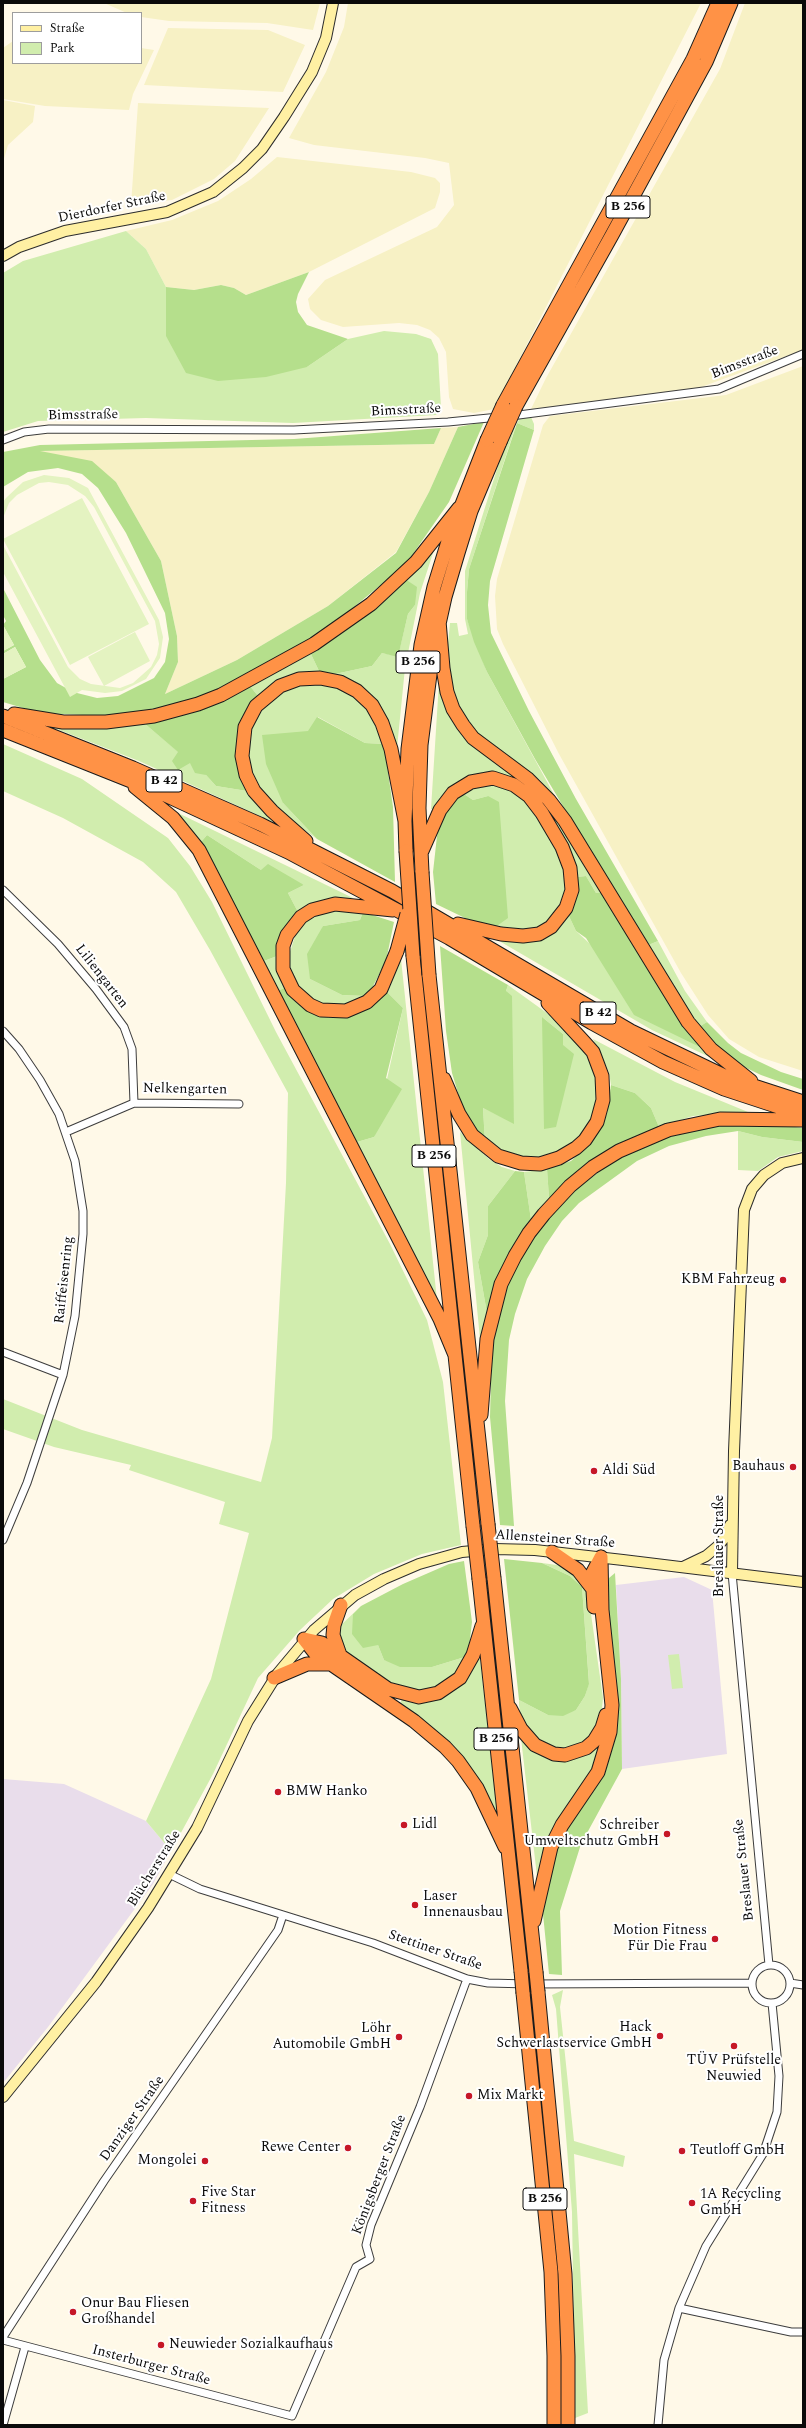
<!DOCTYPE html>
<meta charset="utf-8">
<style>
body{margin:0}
#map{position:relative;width:806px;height:2428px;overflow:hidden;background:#fff9e8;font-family:Spectral,serif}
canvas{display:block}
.frame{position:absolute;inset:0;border:4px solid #0a0a0a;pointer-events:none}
.legend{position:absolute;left:12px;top:12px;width:130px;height:52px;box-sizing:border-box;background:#fff;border:1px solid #9d9d9d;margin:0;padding:5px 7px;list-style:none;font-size:12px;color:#0a0a0a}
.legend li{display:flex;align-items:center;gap:8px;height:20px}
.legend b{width:20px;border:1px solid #9d9d9d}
</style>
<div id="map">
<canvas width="806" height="2428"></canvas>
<div class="frame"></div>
<ul class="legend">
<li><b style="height:5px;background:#fff0a3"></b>Straße</li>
<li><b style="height:11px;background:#d1edae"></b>Park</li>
</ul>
</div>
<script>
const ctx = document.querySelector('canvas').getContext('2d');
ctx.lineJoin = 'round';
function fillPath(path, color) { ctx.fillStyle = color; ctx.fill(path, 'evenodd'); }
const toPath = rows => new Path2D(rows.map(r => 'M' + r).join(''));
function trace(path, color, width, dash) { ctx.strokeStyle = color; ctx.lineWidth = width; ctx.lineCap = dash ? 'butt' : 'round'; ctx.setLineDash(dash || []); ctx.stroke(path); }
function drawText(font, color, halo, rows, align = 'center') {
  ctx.font = font + ' Spectral,serif'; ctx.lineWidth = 4; ctx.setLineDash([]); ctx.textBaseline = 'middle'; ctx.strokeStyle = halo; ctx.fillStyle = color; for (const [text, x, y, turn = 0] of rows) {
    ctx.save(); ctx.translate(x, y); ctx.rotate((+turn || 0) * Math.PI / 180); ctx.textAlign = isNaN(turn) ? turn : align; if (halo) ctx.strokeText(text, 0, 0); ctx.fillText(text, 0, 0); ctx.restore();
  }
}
const industrial = toPath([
 [684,1577,712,1590,727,1754,622,1769,621,1679,616,1585],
 [3,1779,64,1784,146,1821,171,1851,153,1884,48,2027,3,2083]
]);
const farmland = toPath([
 [104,3,320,3,313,30,267,23,169,21,141,17,141,13,127,13],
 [348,3,701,3,494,409,474,413,453,409,449,397,446,352,439,338,430,330,417,325,399,323,343,327,321,320,310,309,308,299,325,280,437,227,454,205,449,163,425,158,314,145,289,138,326,72,344,27],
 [745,3,803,3,803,350,693,390,531,409,546,378,720,69],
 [168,28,268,30,305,45,283,92,144,85],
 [13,41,13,63,141,63,141,48,154,50,133,94,129,110,45,106,3,99,3,48],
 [3,100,35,106,33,122,8,145,3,162],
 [138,103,269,108,235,161,214,179,172,200,131,205],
 [277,157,411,172,435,178,440,183,440,192,435,208,309,272,246,295,234,288,221,285,194,290,166,287,146,249,126,231,172,220,218,201,251,179],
 [803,366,803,1071,759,1057,729,1039,708,1015,681,973,559,754,503,644,497,629,495,596,497,579,543,425,550,416,726,395],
 [458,427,429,492,396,552,328,606,237,660,165,694,178,662,177,636,161,561,116,482,107,476,37,451,434,444,441,428]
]);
const green = toPath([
 [126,231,146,249,166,287,166,336,307,367,348,339,384,331,416,334,431,339,438,354,441,408,436,415,293,423,146,418,38,421,3,432,3,273,23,261],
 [521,416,531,417,534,424,534,430,517,423],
 [513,427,515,428,469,569,467,592,467,619,487,672,557,800,540,780,482,739,462,714,450,681,448,644,450,623,457,623,459,636,468,634,465,619,465,571,504,447],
 [432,549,434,550,420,593,405,668,397,748,361,688,335,674,372,666,382,653,398,656,408,614,415,605,405,579],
 [310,652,319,671,298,673,284,677,258,696,250,686,295,662],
 [439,682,453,715,541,792,604,893,596,893,586,876,577,877,549,815,487,773,475,774,455,784,447,791,434,809,431,809],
 [324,683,350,692,371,712,384,744,365,743,318,717,283,803,317,839,276,809,251,776,247,760,250,728,256,713,281,691,296,685],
 [144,723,206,775,216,786,247,791,282,826,139,761,49,726],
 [3,744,82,779,168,838,190,866,212,902,276,1032,390,1244,427,1320,443,1382,461,1545,422,1554,374,1574,333,1599,300,1630,258,1678,213,1774,171,1851,146,1821,211,1679,249,1533,219,1524,225,1502,129,1470,131,1465,54,1447,3,1429,3,1399,82,1430,261,1482,272,1438,286,1183,288,1093,210,950,176,892,143,862,63,818,3,791],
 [492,783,514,790,531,806,565,864,566,899,548,924,532,931,494,928,488,796,473,800,461,792,469,788],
 [176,812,353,898,321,901,298,912,288,893,304,885,261,870,207,835,201,842],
 [330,910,363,912,360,920,323,926,310,979,342,995,365,996,341,1006,328,1006,313,1000,295,983,290,971,288,958,296,933,306,921],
 [568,914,576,931,716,1060,652,1030,501,942,502,938,555,929],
 [658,941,685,991,707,1022,697,1028,646,946],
 [277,956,286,987,278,991,264,961],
 [401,959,437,1300,357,1142,374,1137,403,1008,386,991],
 [508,985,558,1021,577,1039,594,1065,600,1093,592,1121,574,1145,540,1159,516,1158,485,1143,483,1108,514,1123,506,991],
 [542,1017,563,1034,563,1045],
 [593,1039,675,1082,748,1112,693,1116,659,1127,651,1108,635,1093,611,1085,609,1072],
 [738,1131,762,1137,803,1142,803,1151,778,1157,758,1171,738,1170],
 [460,1132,489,1159,502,1167,515,1171,488,1206,488,1235,478,1262,487,1313,480,1339],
 [547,1169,549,1198,531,1220,524,1172],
 [542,1563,557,1565,574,1572,588,1593,603,1698,601,1719,591,1739,565,1750,541,1744,523,1723,519,1706,519,1700,548,1715,576,1710,585,1696,589,1683,582,1587,570,1576],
 [361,1606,353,1614,378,1645,384,1660,432,1667,468,1656,461,1668,446,1683,423,1691,388,1683,341,1650,337,1633,341,1625],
 [679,1654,683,1688,672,1689,668,1655],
 [478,1659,480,1659,498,1820,480,1786,399,1706,402,1699,445,1695,454,1691,469,1676],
 [521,1738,543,1756,598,1744,604,1746,538,1885],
 [563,1990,560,2007,574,2141,625,2156,623,2167,574,2154,588,2413,575,2418,572,2212,556,2009,552,1995]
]);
const forest = toPath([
 [309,272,298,294,296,302,298,312,307,325,348,339,307,367,266,377,218,381,186,373,166,336,166,287,194,290,221,285,234,288,246,295],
 [484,422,449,502,406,564,337,621,290,652,203,697,161,709,104,716,40,713,3,702,3,679,26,667,15,647,3,654,3,651,14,645,3,625,6,621,3,615,3,588,40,660,57,683,73,692,97,698,118,696,154,678,165,662,169,639,165,613,126,533,98,488,82,474,58,468,28,472,3,487,3,452,40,445,294,439,441,428,434,444,40,451,92,461,116,482,161,561,177,636,178,662,165,694,237,660,328,606,396,553,429,492,458,427],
 [517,423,534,430,490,581,488,605,491,633,529,711,576,799,658,941,646,946,535,759,487,672,474,642,467,619,467,592,469,569],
 [405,579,417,587,415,605,408,614,398,657,382,653,372,666,335,674,319,671,310,652],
 [250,686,258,696,249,708,239,731,236,751,247,791,216,786,206,775,195,773,190,763,178,770,172,761,178,752,144,723],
 [317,717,365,743,384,744,393,807,395,882,317,839,283,803,266,764,262,735,308,731],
 [461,792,473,800,488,796,499,802,508,918,494,928,467,919,436,904,433,872,437,836,440,821],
 [207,835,261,870,268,864,304,885,288,893,298,912,277,956,264,961,201,842],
 [586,876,596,893,604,893,665,997,704,1049,634,1015,586,938,576,931,568,914,577,877],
 [363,912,394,922,386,961,371,990,365,996,342,995,310,979,307,954,323,926,360,920],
 [440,946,508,985,506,991,512,996,514,1124,483,1108,485,1143,474,1130,462,1106,452,1073,446,1031],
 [286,987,317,1014,326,1017,337,1018,360,1012,372,1006,386,991,403,1008,386,1078,402,1089,374,1137,357,1142,278,991],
 [542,1017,563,1034,563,1045,574,1054,556,1127,544,1129],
 [707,1022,728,1043,741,1053,781,1072,803,1079,803,1090,761,1075,738,1064,720,1051,697,1028],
 [611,1085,635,1093,651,1108,659,1127,628,1140,600,1155,549,1198,547,1169,571,1161,592,1142,607,1114],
 [720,1124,779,1125,803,1128,803,1142,762,1137,738,1131,706,1136,669,1146,637,1161,579,1203,562,1221,545,1246,527,1279,515,1314,509,1340,505,1401,514,1526,500,1525,490,1417,492,1342,505,1291,528,1245,546,1220,566,1197,616,1159,668,1136],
 [515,1171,524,1172,531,1220,493,1289,487,1313,478,1262,488,1235,488,1206],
 [504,1559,542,1563,570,1576,582,1587,589,1684,585,1696,576,1710,563,1716,548,1715,519,1700],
 [464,1561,472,1622,468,1656,432,1667,400,1667,384,1660,378,1645,363,1648,352,1634,353,1614,361,1606,403,1584,449,1564],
 [615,1573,621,1679,622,1769,581,1844,560,1911,562,1975,549,1974,543,1914,552,1861,566,1829,606,1767,613,1742,607,1606,608,1584,609,1578]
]);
const pitch = toPath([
 [44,475,69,478,88,488,159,620,163,637,160,658,146,679,122,691,105,693,82,690,70,697,3,572,3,545,68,667,80,679,91,684,120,688,133,683,151,667,157,655,159,644,155,621,94,507,85,496,68,485,49,482,39,483,17,495,9,503,3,518,3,502,6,498,23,482],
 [82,498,149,624,70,665,3,539],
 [3,625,14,645,3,651],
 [135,632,150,661,104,686,88,657],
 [15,647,26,667,3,679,3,654]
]);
const street = toPath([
 [511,416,719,389,803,354],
 [3,440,24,432,49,429,294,430,448,422,499,417],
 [3,890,58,944,96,989,124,1027,132,1049,134,1103],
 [3,1031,19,1049,40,1080,59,1114,75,1161,83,1211,83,1234,75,1316,63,1375,27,1483,3,1540],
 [66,1132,134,1103,239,1104],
 [3,1352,63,1375],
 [732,1573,769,1965],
 [169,1874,200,1889,373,1943,467,1979,488,1983,529,1984,752,1983],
 '752 1984a19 19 0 1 1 38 0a19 19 0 1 1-38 0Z',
 [790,1983,803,1985],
 [679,2308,791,2332,803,2332],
 [3,2337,104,2181,278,1930,283,1915],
 [3,2340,292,2416,356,2267,370,2259,366,2245,371,2225,420,2107,467,1979],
 [3,2425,25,2347],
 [658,2425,664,2360,679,2308,706,2246,763,2154,777,2112,779,2076,772,2003]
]);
const secondary = toPath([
 [3,256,19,247,65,231,167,212,213,192,243,168,262,149,284,117,312,72,326,38,333,3],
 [683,1567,706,1556,718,1546,726,1536,730,1525],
 [732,1573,734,1451,744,1210,752,1189,764,1175,782,1163,803,1158],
 [3,2097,96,1982,148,1908,197,1828,248,1721,278,1673,314,1630,355,1595,384,1579,419,1564,462,1552,495,1549,535,1550,623,1560,803,1582]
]);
const highway = toPath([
 [503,405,693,59,718,3],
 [516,406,612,235,706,62,731,3],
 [439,621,443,668,447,692,453,709,463,725,473,738,528,779,549,800,565,821,688,1022,711,1049,751,1081],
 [14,714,63,722,106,722,154,716,198,704,221,695,314,644,371,604,416,562,459,508],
 [3,716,133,768,260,824,392,891,631,1031,729,1078,803,1102],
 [3,730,161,793,288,852,449,938,592,1023,663,1062,724,1089,803,1115],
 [135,787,173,818,199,850,440,1319,455,1355],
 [306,841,272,811,254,791,246,775,242,756,245,727,256,706,280,686,299,679,320,678,340,682,357,691,372,705,382,723,391,749,405,821],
 [406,851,405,821,408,749,421,645,434,587,450,535,487,440],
 [422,851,440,810,453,793,471,782,493,778,514,785,529,796,542,813,562,847,570,868,572,890,566,908,551,927,539,934,523,936,501,934,458,924],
 [422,872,419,808,421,745,433,651,445,597,458,553,471,511,500,442],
 [393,910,335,904,312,910,301,917,287,935,283,946,283,969,293,990,310,1005,321,1010,346,1011,367,1002,381,989,397,951],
 [413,956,473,1526],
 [429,975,488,1524],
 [444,1079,459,1114,472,1135,498,1156,521,1163,540,1164,559,1158,576,1148,585,1140,597,1122,603,1100,602,1076,593,1052,585,1043,548,1003],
 [481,1415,487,1339,501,1284,515,1256,529,1233,544,1214,570,1186,593,1167,619,1151,668,1130,720,1119,802,1120],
 [552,1552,578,1570,592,1588],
 [494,1578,536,1972],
 [479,1579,521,1971],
 [594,1607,592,1574,601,1557],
 [304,1639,315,1653,414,1721,445,1747,458,1761,477,1788,505,1847],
 [304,1639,322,1643,388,1689,419,1697,438,1693,460,1678,473,1655,482,1626],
 [340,1655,333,1635,334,1625,341,1605],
 [274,1678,307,1664,329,1664],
 [510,1708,521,1729,535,1745,554,1754,565,1755,586,1748,594,1741,602,1728,606,1715],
 [534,1921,551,1847,562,1825,598,1772,610,1732,612,1705,602,1610,601,1557],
 [538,1992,565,2274,568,2356,568,2425],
 [523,1993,551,2272,554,2356,554,2425]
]);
const highwayBridge = toPath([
 [487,440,503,405],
 [500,442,516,406],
 [406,851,413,956],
 [422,872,429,975],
 [397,951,407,914],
 [488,1524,494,1578],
 [473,1526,479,1579],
 [521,1971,523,1993],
 [536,1972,538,1992]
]);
const markers = [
 [783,1280,4,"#c61727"],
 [793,1467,4,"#c61727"],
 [594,1471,4,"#c61727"],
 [278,1792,4,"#c61727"],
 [404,1825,4,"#c61727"],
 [667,1834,4,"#c61727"],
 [415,1905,4,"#c61727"],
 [715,1939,4,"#c61727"],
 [660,2036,4,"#c61727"],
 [399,2037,4,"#c61727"],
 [734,2046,4,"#c61727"],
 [469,2096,4,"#c61727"],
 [348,2148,4,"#c61727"],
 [682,2151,4,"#c61727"],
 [205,2161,4,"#c61727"],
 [193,2201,4,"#c61727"],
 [692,2203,4,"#c61727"],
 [73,2312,4,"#c61727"],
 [161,2345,4,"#c61727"]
];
const shields = [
 [628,207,44],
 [418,662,44],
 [164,781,36],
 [598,1013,36],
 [434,1156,44],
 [496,1739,44],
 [545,2199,44]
];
const shieldNames = [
 ["B 256",628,207],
 ["B 256",418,662],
 ["B 42",164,781],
 ["B 42",598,1013],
 ["B 256",434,1156],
 ["B 256",496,1739],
 ["B 256",545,2199]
];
const streetNames = [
 ["Dierdorfer Straße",112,208,-12],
 ["Bimsstraße",745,363,-21],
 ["Bimsstraße",406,411,-3],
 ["Bimsstraße",83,416,-1],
 ["Liliengarten",101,977,52],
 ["Nelkengarten",185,1090,1],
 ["Raiffeisenring",65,1280,-84],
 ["Allensteiner Straße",555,1540,4],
 ["Breslauer Straße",720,1546,-90],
 ["Blücherstraße",155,1869,-58],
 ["Breslauer Straße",745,1870,-96],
 ["Stettiner Straße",435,1951,19],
 ["Danziger Straße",133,2119,-55],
 ["Königsberger Straße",380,2175,-69],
 ["Insterburger Straße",151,2366,15]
];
const poiNames = [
 ["KBM Fahrzeug",775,1280,"right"],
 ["Bauhaus",785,1467,"right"],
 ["Aldi Süd",602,1471],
 ["BMW Hanko",286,1792],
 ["Lidl",412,1825],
 ["Schreiber",659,1826,"right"],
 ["Umweltschutz GmbH",659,1842,"right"],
 ["Laser",423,1897],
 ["Innenausbau",423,1913],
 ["Motion Fitness",707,1931,"right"],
 ["Für Die Frau",707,1947,"right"],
 ["Hack",652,2028,"right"],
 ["Schwerlastservice GmbH",652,2044,"right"],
 ["Löhr",391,2029,"right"],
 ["Automobile GmbH",391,2045,"right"],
 ["TÜV Prüfstelle",734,2061,"center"],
 ["Neuwied",734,2077,"center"],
 ["Mix Markt",477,2096],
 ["Rewe Center",340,2148,"right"],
 ["Teutloff GmbH",690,2151],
 ["Mongolei",197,2161,"right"],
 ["Five Star",201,2193],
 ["Fitness",201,2209],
 ["1A Recycling",700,2195],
 ["GmbH",700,2211],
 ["Onur Bau Fliesen",81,2304],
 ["Großhandel",81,2320],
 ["Neuwieder Sozialkaufhaus",169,2345]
];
fillPath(industrial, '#e9ddeb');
fillPath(farmland, '#f7f1c5');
fillPath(green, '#d1edae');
fillPath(forest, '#b5df8c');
fillPath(pitch, '#e4f3c1');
trace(street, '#3d3d3d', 9);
trace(secondary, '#2c2c2c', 12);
trace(highway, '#1b1b1b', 15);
trace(street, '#fff', 7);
trace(secondary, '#fff0a3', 10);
trace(highway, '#ff9246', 13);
trace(highwayBridge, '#1b1b1b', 15, []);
trace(highwayBridge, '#ff9246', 13);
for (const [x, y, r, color] of markers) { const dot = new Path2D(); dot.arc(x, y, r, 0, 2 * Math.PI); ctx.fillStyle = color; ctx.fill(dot); trace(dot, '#fff', 1.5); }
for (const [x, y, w] of shields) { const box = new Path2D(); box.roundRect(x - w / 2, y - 11, w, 22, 3); ctx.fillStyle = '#fff'; ctx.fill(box); trace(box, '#0a0a0a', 1); }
drawText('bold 13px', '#0a0a0a', null, shieldNames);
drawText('14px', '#0a0a0a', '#fff', streetNames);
drawText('14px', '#0a0a0a', '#fff', poiNames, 'left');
</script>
